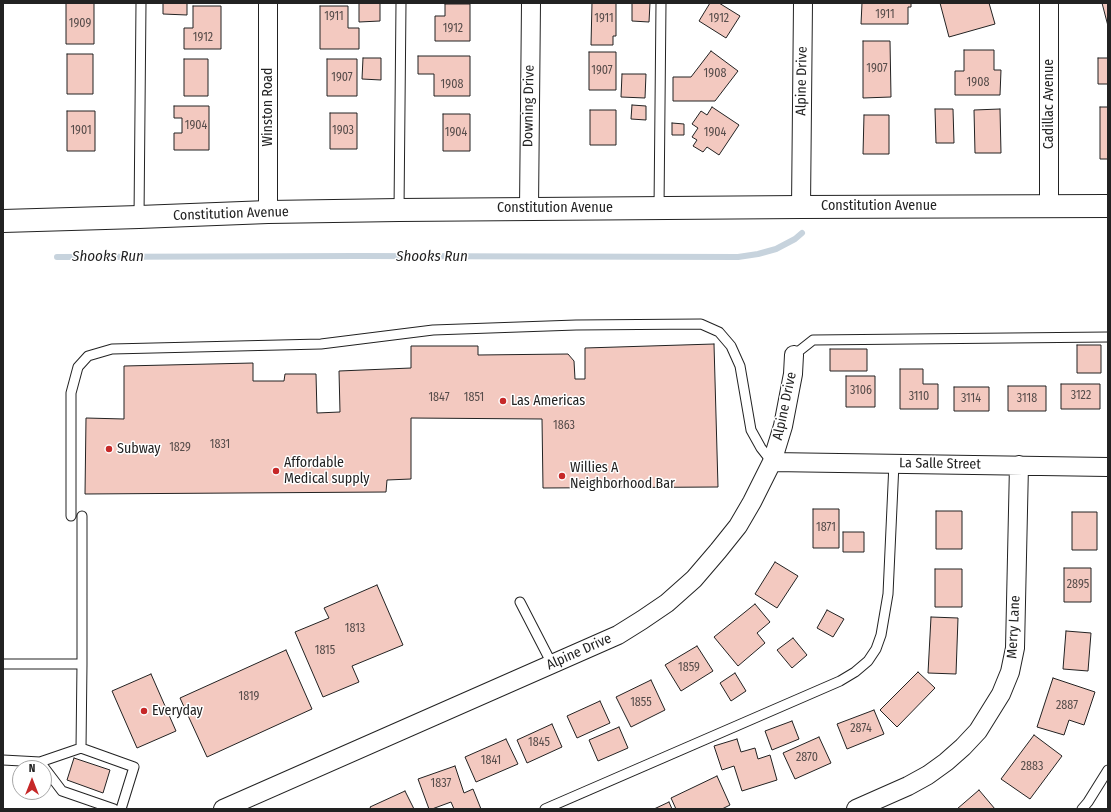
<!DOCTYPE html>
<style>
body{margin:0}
#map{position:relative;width:1111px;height:812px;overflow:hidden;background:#fff;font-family:"Fira Sans Condensed",sans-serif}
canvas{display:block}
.frame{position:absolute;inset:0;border:4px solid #222;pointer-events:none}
.north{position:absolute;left:12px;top:760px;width:40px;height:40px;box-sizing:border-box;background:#fff;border:1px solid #a7a7a7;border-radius:50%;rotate:0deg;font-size:11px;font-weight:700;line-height:16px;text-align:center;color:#222}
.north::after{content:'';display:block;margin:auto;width:14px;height:18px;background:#c62828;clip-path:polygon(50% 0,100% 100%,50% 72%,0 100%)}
</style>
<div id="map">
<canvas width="1111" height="812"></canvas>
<div class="frame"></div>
<div class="north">N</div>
</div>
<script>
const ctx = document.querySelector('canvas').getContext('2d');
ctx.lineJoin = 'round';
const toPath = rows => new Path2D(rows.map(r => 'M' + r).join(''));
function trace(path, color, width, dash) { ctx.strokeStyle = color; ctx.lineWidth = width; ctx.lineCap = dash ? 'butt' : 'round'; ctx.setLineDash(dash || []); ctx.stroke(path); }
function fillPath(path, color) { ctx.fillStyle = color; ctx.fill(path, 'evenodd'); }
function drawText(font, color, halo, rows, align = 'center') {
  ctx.font = font + ' "Fira Sans Condensed",sans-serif'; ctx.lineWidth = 3; ctx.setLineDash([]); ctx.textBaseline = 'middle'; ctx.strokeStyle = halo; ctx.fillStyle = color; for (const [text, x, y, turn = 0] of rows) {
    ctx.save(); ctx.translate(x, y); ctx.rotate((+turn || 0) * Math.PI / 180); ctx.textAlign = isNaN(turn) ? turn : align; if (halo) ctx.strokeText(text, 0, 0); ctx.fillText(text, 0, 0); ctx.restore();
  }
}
const stream = toPath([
 [57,257,357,256,738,257,758,254,776,249,795,239,802,233]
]);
const building = toPath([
 [66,3,94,3,94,44,66,44,66,3],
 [163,3,187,3,187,15,163,14,163,3],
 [359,3,380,3,380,21,359,22,359,3],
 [592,3,616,3,616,36,613,36,613,45,591,45,592,3],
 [632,3,650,3,649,22,632,21,632,3],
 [710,3,719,3,740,16,726,38,699,21,710,3],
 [862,3,911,3,911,7,908,7,908,24,861,24,862,3],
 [940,3,989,3,995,24,949,37,940,3],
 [1102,3,1108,3,1108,26,1102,3],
 [445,4,470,4,470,41,435,41,435,16,445,16,445,4],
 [193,6,221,6,221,49,184,49,184,28,193,28,193,6],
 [320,6,348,6,348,28,359,28,359,49,320,49,320,6],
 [863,41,890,41,891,97,863,98,863,41],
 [964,50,994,50,994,70,1001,70,1000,95,955,95,955,71,964,71,964,50],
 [711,51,738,71,715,101,673,101,673,77,691,77,711,51],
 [589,52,616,52,616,90,589,90,589,52],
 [67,54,93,54,93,94,67,94,67,54],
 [418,56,470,56,470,96,434,96,434,74,418,74,418,56],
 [363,58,381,58,381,80,362,79,363,58],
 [1098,58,1108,58,1108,84,1098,84,1098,58],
 [184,59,208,59,208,96,184,96,184,59],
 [327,59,357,59,357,96,327,96,327,59],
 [622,74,646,74,645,98,621,97,622,74],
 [632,105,646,106,646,120,631,119,632,105],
 [174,106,209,106,209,150,174,150,174,133,182,133,182,118,174,118,174,106],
 [712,107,739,125,719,155,707,147,703,152,693,146,697,140,692,137,698,128,692,124,701,111,707,115,712,107],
 [1100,107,1108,107,1108,159,1100,159,1100,107],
 [935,109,953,109,954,143,936,143,935,109],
 [1000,109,1001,153,975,153,974,110,1000,109],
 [590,110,616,110,616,145,590,145,590,110],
 [67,111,95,111,95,151,67,151,67,111],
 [330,113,357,113,357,149,330,149,330,113],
 [443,114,470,114,470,151,443,151,443,114],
 [864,115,889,115,889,154,863,154,864,115],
 [672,123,684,124,684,135,672,135,672,123],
 [714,344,718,487,543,488,542,419,411,418,411,479,387,480,386,492,85,494,86,418,124,419,124,366,253,363,253,381,284,381,285,374,316,374,317,413,340,412,339,371,411,368,411,346,478,346,478,355,568,354,574,361,575,379,585,379,585,348,714,344],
 [1077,345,1101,345,1101,373,1077,373,1077,345],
 [830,349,867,349,867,371,830,371,830,349],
 [900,369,923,369,923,384,938,384,938,409,900,409,900,369],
 [846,376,875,376,875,407,846,407,846,376],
 [1061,384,1100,384,1100,409,1061,409,1061,384],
 [1008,386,1046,386,1046,411,1008,411,1008,386],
 [954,387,989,387,989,411,954,411,954,387],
 [813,509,839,509,839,548,813,548,813,509],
 [936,511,962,511,962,549,936,549,936,511],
 [1072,512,1097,512,1097,550,1072,550,1072,512],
 [843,532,864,532,864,552,843,552,843,532],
 [775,562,798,576,777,608,755,594,775,562],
 [1064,568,1091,568,1091,602,1064,602,1064,568],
 [935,569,962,569,962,607,935,607,935,569],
 [377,585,403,645,352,666,359,682,323,697,295,632,329,618,324,608,377,585],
 [755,604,770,622,757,633,765,643,738,666,714,637,755,604],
 [827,610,844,619,833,637,817,628,827,610],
 [931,617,958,618,956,674,928,673,931,617],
 [1066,631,1091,633,1088,671,1063,669,1066,631],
 [793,638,807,655,792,668,777,650,793,638],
 [697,646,713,671,681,691,665,665,697,646],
 [286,650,312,709,207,757,180,698,286,650],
 [918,672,935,688,897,727,880,710,918,672],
 [735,673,746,691,731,701,720,683,735,673],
 [151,674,176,731,137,748,112,691,151,674],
 [1053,678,1095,692,1084,725,1069,720,1064,735,1037,727,1053,678],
 [651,680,665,710,631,727,616,697,651,680],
 [600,701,610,723,577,738,567,716,600,701],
 [874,710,884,734,847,749,837,724,874,710],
 [792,721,799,739,772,750,765,731,792,721],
 [552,724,562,747,527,763,517,740,552,724],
 [619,727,628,748,598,761,589,740,619,727],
 [1034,735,1062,756,1030,799,1001,779,1034,735],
 [819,737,831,763,795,779,783,753,819,737],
 [506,739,518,764,476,782,465,757,506,739],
 [737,739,741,752,755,748,758,759,770,755,777,780,742,791,734,766,722,770,714,746,737,739],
 [74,758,110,770,103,793,67,780,74,758],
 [455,766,464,793,473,789,481,809,454,809,451,802,432,809,429,809,418,779,455,766],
 [717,776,730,805,722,809,676,809,671,798,717,776],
 [979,790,995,809,957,809,979,790],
 [405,791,414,809,371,809,370,807,405,791],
 [669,802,672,809,654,809,669,802]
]);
const service = toPath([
 [659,208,661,3],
 [399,210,401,3],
 [139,217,141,3],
 [794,355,813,340,1108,337],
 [71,516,71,393,78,367,88,356,112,349,321,344,433,330,576,325,701,324,719,332,731,346,740,366,751,430,761,448,772,462],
 [520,602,552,664],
 [3,664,82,664],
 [81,748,134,767,121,809],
 [3,760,40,762,81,748,82,664,82,516],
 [40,762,62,791,114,809],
 [545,809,840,681,855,672,868,661,876,649,881,635,888,594,894,463],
 [1082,809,1088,802,1108,770]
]);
const minor = toPath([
 [1049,3,1049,206],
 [801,207,803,3],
 [529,208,531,3],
 [268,212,268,3],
 [772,462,1108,467],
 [223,809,618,635,642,620,667,603,694,579,718,551,738,526,752,502,772,462,783,426,793,374,794,355],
 [856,809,908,786,928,775,946,762,963,747,978,731,1001,694,1010,672,1015,648,1019,465]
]);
const primary = toPath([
 [3,221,139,217,268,212,399,210,801,207,1108,206]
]);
const markers = [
 [503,401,4,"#c62828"],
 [109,449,4,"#c62828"],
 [276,471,4,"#c62828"],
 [562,476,4,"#c62828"],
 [144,711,4,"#c62828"]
];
const numberNames = [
 ["1911",885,15],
 ["1911",334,17],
 ["1911",604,19],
 ["1912",719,19],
 ["1909",80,24],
 ["1912",453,29],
 ["1912",203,38],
 ["1907",877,69],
 ["1907",602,71],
 ["1908",715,74],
 ["1907",342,78],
 ["1908",978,83],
 ["1908",452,85],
 ["1904",196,126],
 ["1901",81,131],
 ["1903",343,131],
 ["1904",456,133],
 ["1904",715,133],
 ["3106",861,391],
 ["3122",1081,396],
 ["3110",919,397],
 ["1847",439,398],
 ["1851",474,398],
 ["3114",971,399],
 ["3118",1027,399],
 ["1863",564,426],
 ["1831",220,445],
 ["1829",180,448],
 ["1871",826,528],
 ["2895",1078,585],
 ["1813",355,629],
 ["1815",325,651],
 ["1859",689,668],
 ["1819",249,697],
 ["1855",641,703],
 ["2887",1067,706],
 ["2874",861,729],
 ["1845",539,743],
 ["2870",807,758],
 ["1841",491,761],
 ["2883",1032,767],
 ["1837",441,784]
];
const streetNames = [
 ["Alpine Drive",802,81,-89],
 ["Cadillac Avenue",1049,104,-90],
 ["Downing Drive",529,106,-89],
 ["Winston Road",268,107,-90],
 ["Constitution Avenue",879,206],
 ["Constitution Avenue",555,208],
 ["Constitution Avenue",231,214,-2],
 ["Alpine Drive",785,406,-78],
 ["La Salle Street",940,464,1],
 ["Merry Lane",1014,627,-87],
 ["Alpine Drive",579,652,-24]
];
const poiNames = [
 ["Las Americas",511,401],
 ["Subway",117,449],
 ["Affordable",284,463],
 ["Medical supply",284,479],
 ["Willies A",570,468],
 ["Neighborhood Bar",570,484],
 ["Everyday",152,711]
];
const waterNames = [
 ["Shooks Run",108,257],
 ["Shooks Run",432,257]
];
trace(stream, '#c7d3dd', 6);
fillPath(building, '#f3c9c0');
trace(building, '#222', 1);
trace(service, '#222', 11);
trace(minor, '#222', 20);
trace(primary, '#222', 24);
trace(service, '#fff', 9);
trace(minor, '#fff', 18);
trace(primary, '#fff', 22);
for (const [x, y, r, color] of markers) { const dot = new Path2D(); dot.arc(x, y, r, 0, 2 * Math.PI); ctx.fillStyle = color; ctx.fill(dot); trace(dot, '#fff', 1.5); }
drawText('12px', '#564c4a', null, numberNames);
drawText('14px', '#222', '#fff', streetNames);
drawText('14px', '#222', '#fff', poiNames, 'left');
drawText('italic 15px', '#222', '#fff', waterNames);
</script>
